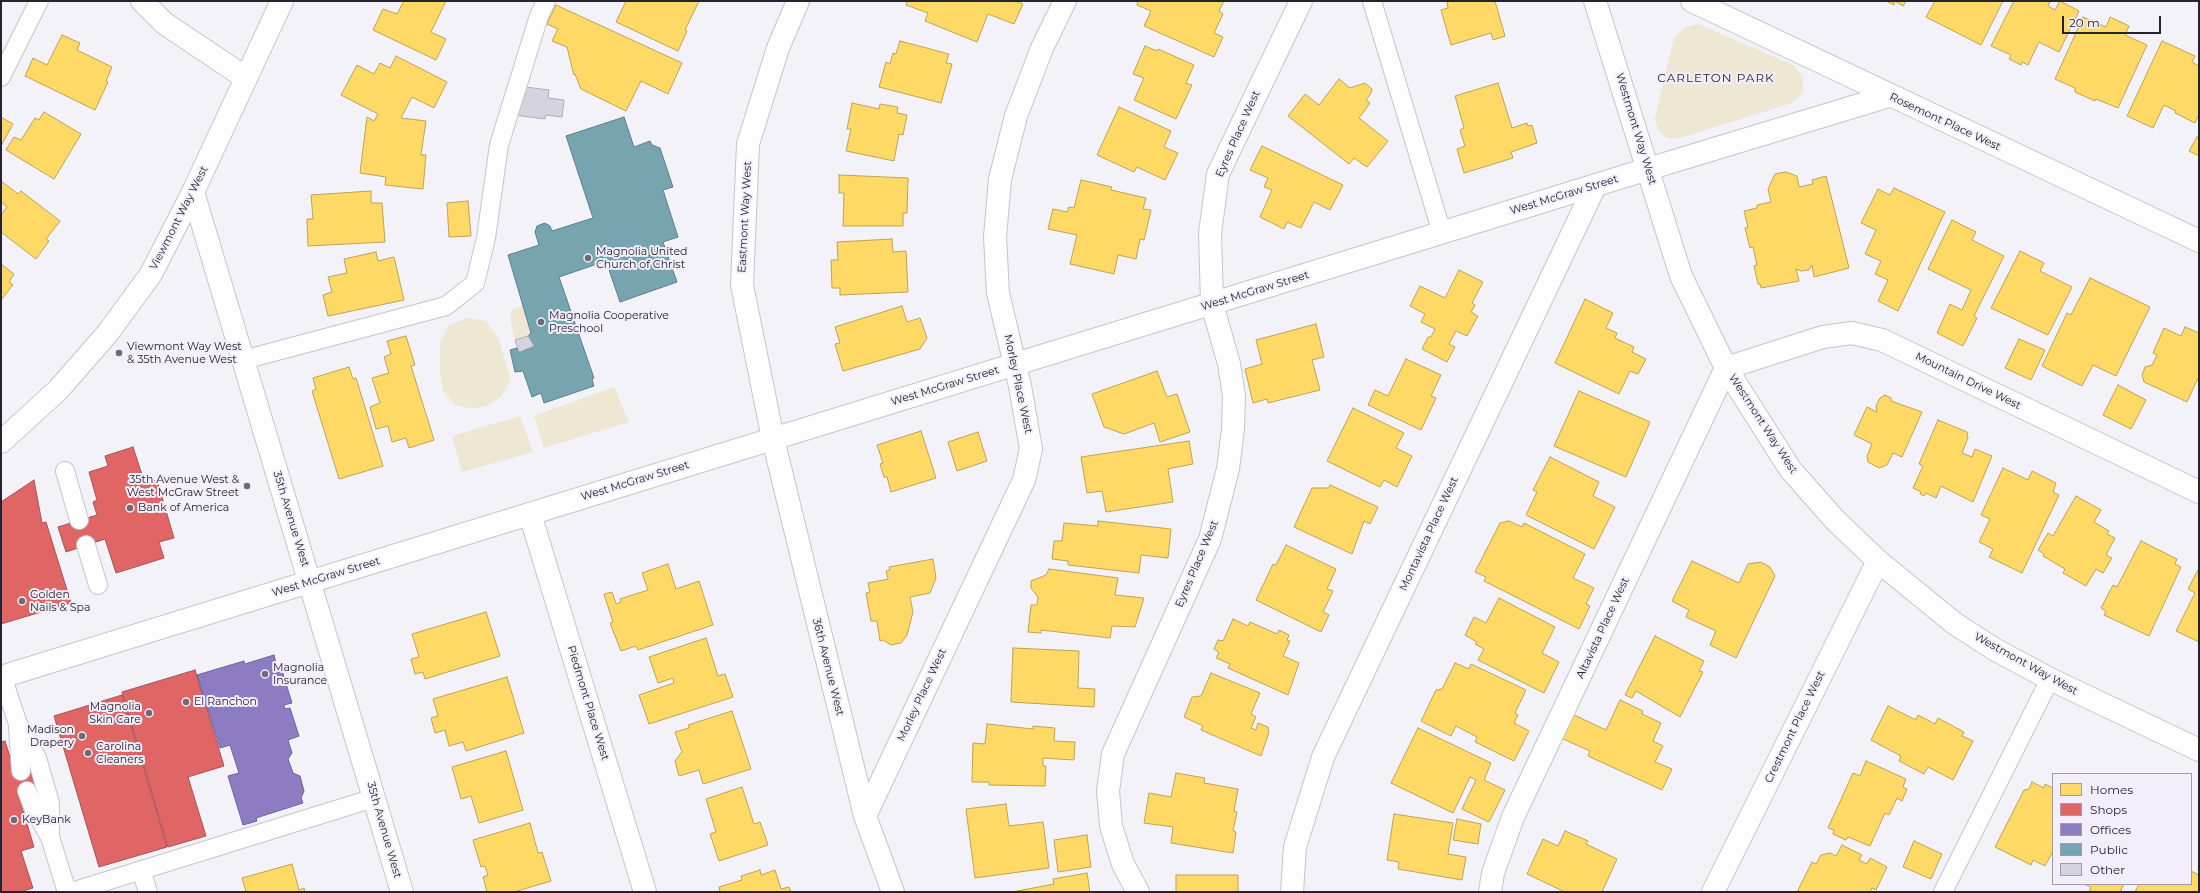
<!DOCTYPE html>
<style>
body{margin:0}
#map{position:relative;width:2200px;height:893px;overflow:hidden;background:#f3f2f8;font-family:Montserrat,sans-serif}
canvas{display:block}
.frame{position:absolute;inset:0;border:2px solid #26232f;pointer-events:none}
.legend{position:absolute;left:2052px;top:773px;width:140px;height:112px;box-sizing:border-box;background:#f2effb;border:1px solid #a09da9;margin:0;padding:5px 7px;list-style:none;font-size:12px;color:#26232f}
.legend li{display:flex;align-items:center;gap:8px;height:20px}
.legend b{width:20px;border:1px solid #a09da9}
.scale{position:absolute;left:2062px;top:16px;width:99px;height:18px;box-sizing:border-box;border:2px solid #26232f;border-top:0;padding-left:5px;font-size:12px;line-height:14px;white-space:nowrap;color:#26232f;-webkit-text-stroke:3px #f2effb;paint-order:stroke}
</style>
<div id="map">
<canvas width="2200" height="893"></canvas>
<div class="frame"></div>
<ul class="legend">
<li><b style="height:11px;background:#ffd966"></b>Homes</li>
<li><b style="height:11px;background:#e06666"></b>Shops</li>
<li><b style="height:11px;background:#8e7cc3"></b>Offices</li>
<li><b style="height:11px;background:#76a5af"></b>Public</li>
<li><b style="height:11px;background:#d6d3e0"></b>Other</li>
</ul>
<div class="scale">20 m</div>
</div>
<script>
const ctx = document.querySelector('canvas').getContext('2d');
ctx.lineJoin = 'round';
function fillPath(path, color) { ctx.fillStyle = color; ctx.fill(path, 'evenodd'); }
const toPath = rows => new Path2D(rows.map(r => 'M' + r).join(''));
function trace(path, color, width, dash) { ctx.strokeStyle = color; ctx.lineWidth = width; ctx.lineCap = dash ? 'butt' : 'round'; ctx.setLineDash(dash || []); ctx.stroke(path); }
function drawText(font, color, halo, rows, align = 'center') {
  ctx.font = font + ' Montserrat,sans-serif'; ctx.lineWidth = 4; ctx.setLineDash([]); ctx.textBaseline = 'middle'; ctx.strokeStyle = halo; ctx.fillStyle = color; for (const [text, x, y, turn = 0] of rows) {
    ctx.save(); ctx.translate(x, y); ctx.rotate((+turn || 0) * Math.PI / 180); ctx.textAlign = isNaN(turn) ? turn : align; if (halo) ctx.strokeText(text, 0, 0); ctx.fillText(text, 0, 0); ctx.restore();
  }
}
const green = toPath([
 [1698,24,1793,65,1803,78,1803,91,1798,98,1789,104,1677,139,1667,138,1660,133,1656,123,1655,117,1674,38,1686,27],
 [524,305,531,333,528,336,515,340,511,324,511,310],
 [468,318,486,321,498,337,511,380,501,397,486,406,470,409,456,405,443,391,440,374,440,343,449,325],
 [614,387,629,422,544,448,534,416],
 [520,416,533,452,462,472,452,436]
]);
const homes = toPath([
 [404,1,446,1,431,32,446,39,436,60,373,30,383,9,397,14,404,1],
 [626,1,699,1,685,30,687,31,678,51,616,22,626,1],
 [907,1,1015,1,1023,4,1014,24,988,14,977,42,925,21,928,13,906,5,907,1],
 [1138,1,1224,1,1219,11,1223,14,1214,33,1223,37,1214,57,1144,26,1151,11,1137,5,1138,1],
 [1447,1,1495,1,1505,36,1493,40,1491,33,1451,45,1441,10,1448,8,1447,1],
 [1886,1,1906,1,1903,6,1895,1,1894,5,1886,1],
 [1935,1,2003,1,1981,45,1926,17,1935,1],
 [2014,1,2050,1,2048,6,2055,10,2060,1,2079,11,2059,52,2039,42,2028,65,2022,62,2021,65,2009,59,2011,55,1991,46,2014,1],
 [556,5,682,63,668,94,641,81,626,111,581,89,575,74,574,75,567,47,552,41,558,29,547,24,556,5],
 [2083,17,2106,27,2110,17,2129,26,2125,35,2147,45,2118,108,2096,99,2095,101,2075,92,2075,88,2055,79,2083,17],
 [62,35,80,43,77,50,112,67,106,81,108,82,95,110,25,76,33,58,47,65,62,35],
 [900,41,949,54,946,63,952,64,941,103,879,87,886,62,890,64,893,53,896,54,900,41],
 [2162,41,2195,56,2192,62,2199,66,2199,114,2195,123,2175,113,2176,111,2164,105,2153,128,2127,116,2162,41],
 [1145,46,1157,51,1158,49,1194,65,1186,83,1192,85,1176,119,1134,100,1144,78,1133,74,1145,46],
 [396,56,447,82,434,108,412,97,401,118,426,121,421,155,426,155,423,189,385,185,386,177,360,173,367,117,374,121,378,114,341,95,357,65,374,74,380,63,390,68,396,56],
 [1339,79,1350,88,1365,83,1372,89,1371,93,1366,100,1370,103,1359,118,1388,141,1367,167,1354,158,1349,164,1288,116,1305,94,1319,105,1339,79],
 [1498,83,1512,128,1527,123,1528,126,1532,125,1537,143,1511,152,1513,158,1464,173,1457,149,1465,146,1460,130,1464,128,1455,96,1498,83],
 [852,103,879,109,880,104,898,107,897,113,907,115,903,135,899,134,894,161,846,151,851,129,847,129,852,103],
 [1119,107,1171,131,1164,147,1178,153,1165,180,1137,167,1134,172,1097,155,1119,107],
 [44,112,81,134,54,179,6,150,14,137,21,140,35,118,39,120,44,112],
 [1,117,13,124,1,146,1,117],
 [2197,137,2199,138,2199,156,2189,151,2197,137],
 [1262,146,1343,185,1330,210,1314,202,1301,228,1287,222,1284,229,1260,217,1272,190,1264,187,1268,178,1250,170,1262,146],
 [1786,172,1797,176,1799,187,1813,184,1812,180,1826,176,1849,268,1814,277,1812,265,1809,270,1801,271,1796,269,1799,281,1761,288,1760,284,1758,284,1754,266,1757,265,1753,247,1750,248,1745,228,1748,227,1744,211,1757,208,1757,205,1771,202,1768,189,1775,174,1786,172],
 [839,175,908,178,907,213,903,213,903,226,843,226,844,193,839,193,839,175],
 [1081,180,1112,187,1111,190,1146,198,1143,209,1151,210,1144,240,1140,239,1136,259,1118,255,1114,274,1070,264,1077,235,1048,229,1053,209,1067,212,1069,207,1074,208,1081,180],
 [1,181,18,194,21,191,60,221,46,239,49,241,36,259,1,232,1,215,7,207,1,202,1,181],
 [1894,188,1945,212,1898,311,1878,301,1888,280,1875,274,1881,261,1865,254,1876,230,1861,223,1878,189,1890,195,1894,188],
 [371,191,371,203,382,203,385,242,308,246,307,219,313,219,311,195,371,191],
 [468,201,471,236,449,237,447,203,468,201],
 [1952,220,1976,232,1972,240,2004,256,1974,316,1977,318,1963,346,1937,333,1950,304,1962,310,1971,290,1928,269,1952,220],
 [892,239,893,252,906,251,908,292,840,295,840,288,832,288,831,260,838,260,837,242,892,239],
 [2020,251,2044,263,2040,271,2072,287,2048,335,1991,308,2020,251],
 [376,252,378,261,394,257,404,300,328,316,323,295,332,292,328,277,347,273,344,259,376,252],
 [1,264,14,274,9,282,13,285,1,300,1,264],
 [1459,270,1483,282,1472,303,1475,305,1471,312,1478,316,1467,336,1456,331,1449,344,1455,347,1447,362,1422,349,1428,337,1431,337,1435,329,1421,322,1425,314,1410,306,1420,286,1445,298,1459,270],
 [2090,278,2150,307,2116,376,2093,365,2082,386,2042,366,2067,313,2071,315,2090,278],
 [1585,299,1613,313,1606,328,1617,333,1615,338,1634,347,1632,352,1646,359,1638,374,1630,371,1619,394,1555,363,1585,299],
 [902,306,907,322,920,318,927,338,920,349,843,371,835,344,840,343,835,327,902,306],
 [1316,324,1324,357,1312,360,1320,390,1268,403,1267,399,1253,403,1245,369,1262,364,1256,340,1316,324],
 [2185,327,2199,333,2199,376,2187,402,2144,382,2142,375,2145,367,2152,365,2157,355,2153,353,2164,328,2181,336,2185,327],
 [406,336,415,365,411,366,434,440,409,448,406,438,392,442,388,426,376,429,370,407,380,403,372,378,389,373,384,357,391,354,387,341,406,336],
 [2019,339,2045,350,2031,380,2005,368,2019,339],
 [1406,359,1441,375,1431,396,1436,398,1421,430,1368,405,1375,390,1388,396,1406,359],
 [349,367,353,379,356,378,383,466,339,479,312,391,316,389,313,378,349,367],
 [1157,371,1167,397,1177,394,1190,432,1160,442,1154,423,1124,434,1104,427,1092,394,1157,371],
 [2118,385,2146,400,2131,429,2103,415,2118,385],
 [1579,391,1650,422,1626,477,1554,446,1579,391],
 [1885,395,1891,398,1891,401,1922,412,1902,457,1893,453,1887,465,1879,468,1868,462,1867,456,1872,444,1854,435,1867,407,1877,412,1876,406,1880,398,1885,395],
 [1353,408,1404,433,1396,448,1412,456,1397,487,1384,480,1380,487,1327,461,1353,408],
 [1938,420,1967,432,1968,438,1962,453,1972,457,1975,449,1992,456,1973,502,1941,486,1936,498,1926,493,1924,496,1920,494,1921,492,1913,488,1923,466,1919,464,1938,420],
 [921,431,936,478,891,492,887,477,884,477,880,464,883,463,877,445,921,431],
 [978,432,987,461,957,471,948,442,978,432],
 [1189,441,1193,464,1168,469,1173,502,1106,512,1102,491,1087,493,1081,457,1189,441],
 [1550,457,1599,482,1593,496,1615,507,1594,549,1526,515,1537,492,1533,490,1550,457],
 [2003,468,2028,480,2032,471,2056,483,2053,492,2059,495,2022,573,1989,557,1993,549,1979,542,1990,519,1981,515,2003,468],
 [1330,485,1378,507,1370,524,1364,521,1352,554,1294,527,1312,488,1329,488,1330,485],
 [2076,496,2101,510,2094,522,2109,531,2107,534,2115,538,2106,555,2112,558,2103,573,2096,569,2086,586,2063,573,2065,569,2043,556,2044,554,2038,550,2048,533,2053,536,2076,496],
 [1098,521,1171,529,1168,558,1141,555,1139,573,1068,565,1068,561,1052,559,1054,541,1062,541,1064,523,1098,526,1098,521],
 [1509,521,1522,527,1524,523,1585,554,1573,578,1594,588,1586,604,1590,606,1579,629,1484,581,1486,577,1475,572,1500,523,1509,521],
 [2141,541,2177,559,2175,564,2181,567,2149,636,2104,615,2106,611,2101,608,2113,585,2117,587,2141,541],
 [1286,545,1336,569,1327,589,1333,591,1323,612,1329,615,1321,632,1256,600,1273,564,1276,565,1286,545],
 [933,559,936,578,930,593,910,597,913,612,907,635,901,643,891,645,883,640,880,641,877,621,871,621,866,593,870,592,868,583,888,579,886,571,890,570,889,567,933,559],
 [1692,561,1739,583,1748,564,1761,562,1770,567,1775,576,1736,658,1710,645,1716,631,1686,617,1689,610,1672,601,1692,561],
 [668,564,676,589,699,581,713,625,638,650,636,646,621,651,610,623,613,622,604,594,612,592,616,604,621,602,620,599,648,590,642,573,668,564],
 [2199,568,2199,642,2176,631,2195,593,2188,589,2199,568],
 [1049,569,1118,578,1115,595,1144,598,1135,627,1112,626,1110,638,1041,630,1041,633,1028,632,1031,605,1037,605,1038,597,1031,588,1031,581,1046,575,1049,569],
 [1499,598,1555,627,1542,653,1559,662,1544,693,1478,660,1484,649,1475,644,1477,642,1465,635,1474,617,1486,623,1499,598],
 [486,612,500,656,425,679,423,672,415,674,411,659,419,657,412,634,486,612],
 [1233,619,1248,626,1250,622,1277,634,1279,630,1289,635,1287,640,1290,641,1283,656,1299,663,1288,695,1228,668,1230,664,1216,658,1219,652,1214,649,1218,640,1223,641,1233,619],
 [1655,636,1704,661,1699,671,1703,672,1680,717,1636,691,1632,698,1625,695,1655,636],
 [706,638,718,676,725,674,733,697,649,724,639,695,674,683,673,678,658,683,649,657,706,638],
 [1013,648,1079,651,1078,688,1095,689,1094,707,1011,702,1013,648],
 [1455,663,1469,669,1471,664,1526,690,1515,713,1518,715,1514,723,1529,731,1514,761,1475,742,1477,737,1456,726,1451,736,1421,721,1436,690,1442,689,1455,663],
 [1211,673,1260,693,1251,714,1256,717,1251,728,1256,730,1258,723,1268,727,1269,732,1261,756,1201,730,1203,726,1184,717,1192,697,1201,696,1211,673],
 [507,677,524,733,466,751,463,742,449,746,445,730,435,733,431,718,438,716,433,699,507,677],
 [1620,700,1643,711,1642,714,1661,723,1653,741,1663,746,1655,762,1672,769,1662,790,1588,756,1590,751,1561,738,1572,714,1606,730,1620,700],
 [1888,706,1916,720,1918,715,1935,724,1938,718,1964,732,1962,736,1973,741,1953,780,1928,767,1924,774,1899,761,1901,756,1871,740,1888,706],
 [732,711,751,769,703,784,699,770,679,776,675,761,682,752,675,732,689,728,688,725,732,711],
 [987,724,1033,729,1033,726,1055,728,1054,741,1075,742,1074,760,1043,758,1043,766,1046,766,1045,786,989,785,989,782,972,782,973,743,985,744,987,724],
 [1418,728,1491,763,1484,780,1505,790,1489,822,1462,809,1476,780,1470,777,1453,813,1391,783,1418,728],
 [506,751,523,810,479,823,471,796,461,799,452,767,506,751],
 [1866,761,1906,779,1903,787,1907,789,1902,801,1897,798,1889,815,1885,813,1870,846,1848,837,1846,840,1833,834,1834,830,1828,828,1853,773,1860,776,1866,761],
 [1176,773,1205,778,1204,783,1238,789,1234,811,1237,812,1233,831,1236,832,1233,853,1171,843,1173,827,1144,823,1149,793,1171,797,1176,773],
 [2032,782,2044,788,2045,784,2053,788,2053,851,2045,866,2033,860,2031,865,1995,847,2024,790,2029,789,2032,782],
 [742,787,754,824,760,822,768,845,719,861,710,834,716,832,706,799,742,787],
 [1006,804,1009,826,1043,822,1049,868,975,878,966,809,1006,804],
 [1394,814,1453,823,1448,854,1466,857,1462,880,1398,869,1399,862,1387,860,1394,814],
 [1457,819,1481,824,1478,844,1453,840,1457,819],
 [530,823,538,853,542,852,551,881,514,892,487,892,483,877,488,875,485,866,481,867,473,840,530,823],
 [1565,831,1588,841,1586,844,1617,859,1602,892,1565,892,1527,874,1543,839,1558,846,1565,831],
 [1087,835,1091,867,1058,872,1054,840,1087,835],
 [1914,841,1942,854,1931,879,1903,867,1914,841],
 [1842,845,1862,855,1859,860,1867,864,1870,858,1887,867,1876,890,1872,888,1870,892,1797,892,1812,862,1816,864,1821,855,1830,853,1836,856,1842,845],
 [292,864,299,890,304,888,305,892,246,892,242,878,292,864],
 [760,870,761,875,775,870,781,889,789,887,791,892,715,892,720,891,719,887,742,880,741,876,760,870],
 [2191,871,2199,875,2199,892,2135,892,2139,884,2191,884,2191,871],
 [1087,873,1090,892,1012,892,1054,884,1053,879,1087,873],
 [1176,875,1238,875,1238,892,1176,892,1176,875],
 [2084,884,2124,884,2120,892,2089,892,2091,887,2084,884]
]);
const shops = toPath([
 [133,447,145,484,157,480,174,538,159,542,164,558,116,573,105,539,66,552,58,527,97,515,93,502,97,500,89,472,108,466,105,456,133,447],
 [34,480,42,523,46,522,71,603,1,624,1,502,34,480],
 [195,670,224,766,188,777,206,836,168,847,122,692,195,670],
 [122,695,167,847,99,867,54,716,122,695],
 [5,741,15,773,38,766,44,786,18,794,34,847,21,851,33,888,20,892,1,892,1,742,5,741]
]);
const offices = toPath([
 [274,655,277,668,281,667,292,703,284,705,285,709,290,708,299,736,288,740,292,753,288,759,293,773,300,776,304,791,301,798,303,803,256,818,257,821,243,825,228,776,239,773,230,745,220,748,197,675,244,661,245,664,274,655]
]);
const public = toPath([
 [624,117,634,147,650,141,652,145,660,148,673,187,663,190,678,237,663,242,677,282,620,302,606,261,559,277,594,378,592,379,594,386,544,403,541,393,532,397,523,371,515,372,510,350,517,348,519,352,534,346,528,336,531,333,508,255,539,245,535,232,537,226,545,223,550,226,552,231,593,218,566,136,624,117]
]);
const building = toPath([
 [518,86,549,90,548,98,564,100,562,117,546,115,545,119,514,115,518,86],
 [528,336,534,346,519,352,515,340,528,336]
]);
const lane = toPath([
 [1372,1,1442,233],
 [1,77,39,1],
 [243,360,446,306,475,283,486,238,499,145,539,16,546,1],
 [65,471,79,520],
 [86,545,98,585],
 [2,676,18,724,37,758,50,803,50,837,67,892],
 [18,728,21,771],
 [27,791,33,807,50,837],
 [141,870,148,892],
 [71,892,374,798],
 [1943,892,2050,679]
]);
const street = toPath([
 [142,1,164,23,246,78],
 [798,1,778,48,748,144,742,285,773,439,865,816,893,892],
 [1692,1,2199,241],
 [1648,169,1889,96],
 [193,192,402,892],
 [1726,368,1790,469,1835,520,1878,561,1954,623,1994,649,2050,679,2199,750],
 [1726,368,1823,337,1852,333,1882,340,2199,492],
 [530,514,645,892],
 [865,816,1024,480,1031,449,1020,386,998,293,995,237,1000,179,1016,116,1042,48,1065,1],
 [1138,892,1123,864,1111,826,1108,791,1113,754,1210,539,1228,469,1233,429,1234,396,1229,364,1212,304,1210,233,1218,174,1301,1],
 [1292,892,1295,847,1323,757,1595,186],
 [1490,892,1493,873,1513,817,1726,368],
 [1713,892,1878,561]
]);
const secondary = toPath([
 [1595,1,1681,276,1726,368],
 [1,442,58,390,107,334,151,274,193,192,282,1],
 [1,677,1648,169]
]);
const markers = [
 [588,258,4,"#6e6b75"],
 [541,322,4,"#6e6b75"],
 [119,353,4,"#6e6b75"],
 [247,486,4,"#6e6b75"],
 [130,508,4,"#6e6b75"],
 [22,601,4,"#6e6b75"],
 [265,674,4,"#6e6b75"],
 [186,702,4,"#6e6b75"],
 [149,713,4,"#6e6b75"],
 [82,736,4,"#6e6b75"],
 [88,753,4,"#6e6b75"],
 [14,820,4,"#6e6b75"]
];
const streetNames = [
 ["Rosemont Place West",1945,122,25],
 ["Westmont Way West",1636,129,73],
 ["Eyres Place West",1238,134,-66],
 ["West McGraw Street",1564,195,-17],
 ["Eastmont Way West",745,217,-87],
 ["Viewmont Way West",179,218,-63],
 ["West McGraw Street",1255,291,-17],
 ["Mountain Drive West",1968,381,26],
 ["Morley Place West",1018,384,78],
 ["West McGraw Street",945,386,-17],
 ["Westmont Way West",1763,424,57],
 ["West McGraw Street",635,481,-17],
 ["35th Avenue West",291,519,73],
 ["Montavista Place West",1429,534,-65],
 ["Eyres Place West",1197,564,-67],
 ["West McGraw Street",326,577,-17],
 ["Altavista Place West",1603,628,-65],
 ["Westmont Way West",2026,664,29],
 ["36th Avenue West",828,667,76],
 ["Morley Place West",922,695,-65],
 ["Piedmont Place West",588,703,73],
 ["Crestmont Place West",1795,727,-64],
 ["35th Avenue West",384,830,74]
];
const poiNames = [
 ["Magnolia United",596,252],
 ["Church of Christ",596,265],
 ["Magnolia Cooperative",549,316],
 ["Preschool",549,329],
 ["Viewmont Way West",127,347],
 ["& 35th Avenue West",127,360],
 ["35th Avenue West &",239,480,"right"],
 ["West McGraw Street",239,493,"right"],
 ["Bank of America",138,508],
 ["Golden",30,595],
 ["Nails & Spa",30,608],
 ["Magnolia",273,668],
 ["Insurance",273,681],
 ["El Ranchon",194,702],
 ["Magnolia",141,707,"right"],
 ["Skin Care",141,720,"right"],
 ["Madison",74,730,"right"],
 ["Drapery",74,743,"right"],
 ["Carolina",96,747],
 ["Cleaners",96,760],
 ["KeyBank",22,820]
];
const neighbourhoodNames = [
 ["CARLETON PARK",1716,78]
];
fillPath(green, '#eee7d3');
fillPath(homes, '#ffd966');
trace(homes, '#bea256', 1);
fillPath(shops, '#e06666');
trace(shops, '#a85256', 1);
fillPath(offices, '#8e7cc3');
trace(offices, '#6f6197', 1);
fillPath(public, '#76a5af');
trace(public, '#5e7e89', 1);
fillPath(building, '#d6d3e0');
trace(building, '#aeacb4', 1);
trace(lane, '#c6c4cc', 20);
trace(street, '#c6c4cc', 24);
trace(secondary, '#c6c4cc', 24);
trace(lane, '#fdfdfe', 18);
trace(street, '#fdfdfe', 22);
trace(secondary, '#fdfdfe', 22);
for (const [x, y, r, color] of markers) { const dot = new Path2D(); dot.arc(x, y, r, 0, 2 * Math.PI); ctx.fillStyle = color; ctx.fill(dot); trace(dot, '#f2effb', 1.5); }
drawText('11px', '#26232f', '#f2effb', streetNames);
drawText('11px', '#26232f', '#f2effb', poiNames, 'left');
ctx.letterSpacing = '1px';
drawText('12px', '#26232f', '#f2effb', neighbourhoodNames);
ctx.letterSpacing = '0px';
</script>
